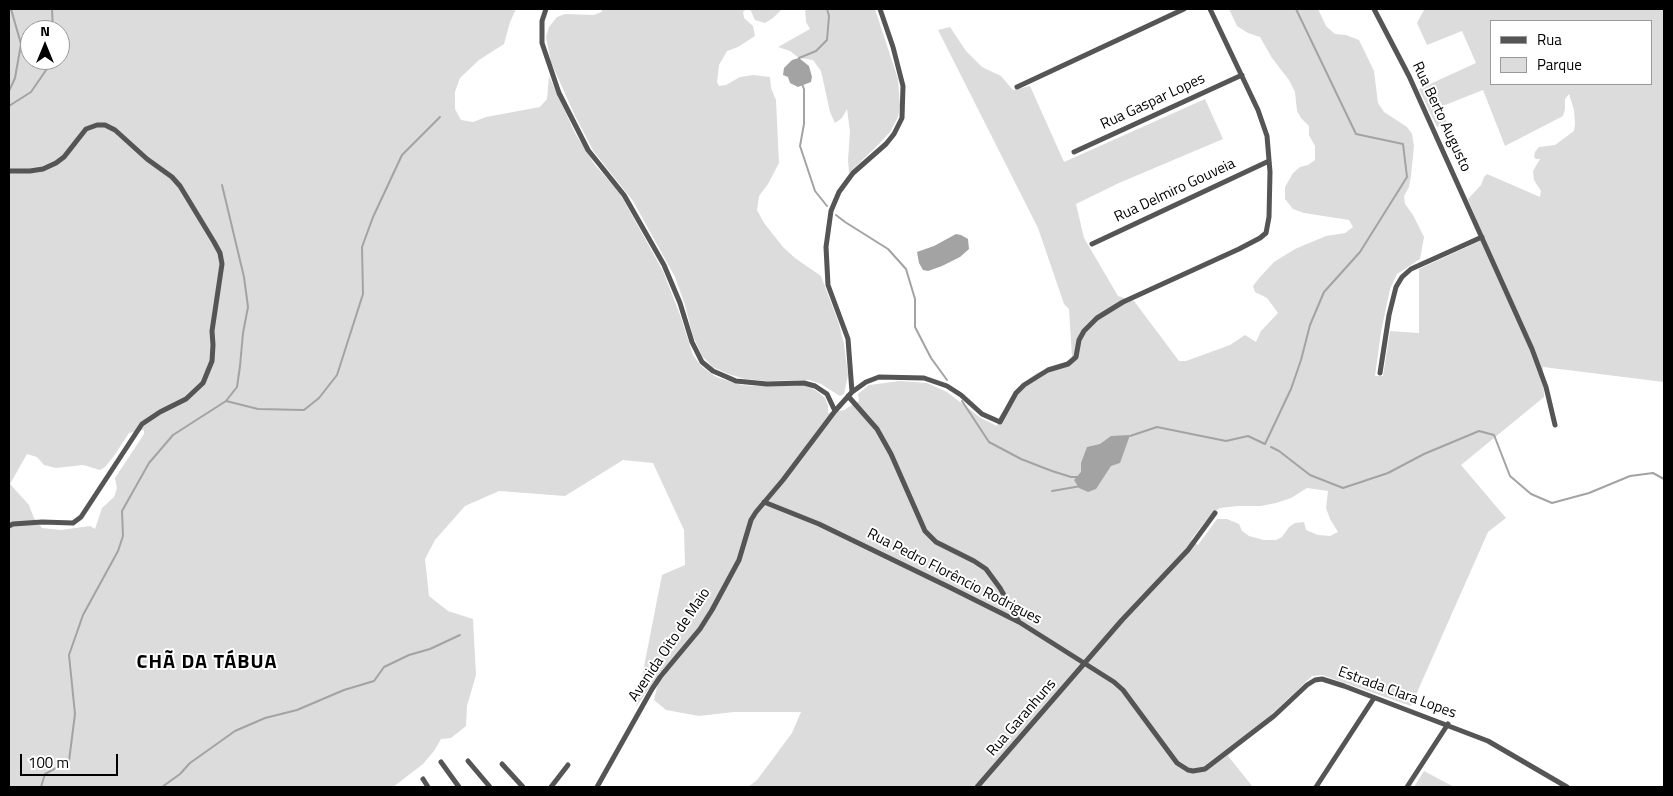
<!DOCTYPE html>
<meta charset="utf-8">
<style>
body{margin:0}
#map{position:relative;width:1673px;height:796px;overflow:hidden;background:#fff;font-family:"Titillium Web",sans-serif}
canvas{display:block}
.frame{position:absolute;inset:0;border:10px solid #000;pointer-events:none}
.legend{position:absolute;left:1490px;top:20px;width:162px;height:65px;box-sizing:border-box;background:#fff;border:1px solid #999;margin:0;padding:6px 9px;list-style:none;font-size:15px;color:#000}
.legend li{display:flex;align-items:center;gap:10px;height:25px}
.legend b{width:25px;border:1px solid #999}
.north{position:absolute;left:20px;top:20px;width:50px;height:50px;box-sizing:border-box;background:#fff;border:1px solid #999;border-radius:50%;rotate:0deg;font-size:14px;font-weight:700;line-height:20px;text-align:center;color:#000}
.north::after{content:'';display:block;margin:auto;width:18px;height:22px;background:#000;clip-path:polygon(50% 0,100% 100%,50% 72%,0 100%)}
.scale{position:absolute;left:20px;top:754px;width:98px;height:22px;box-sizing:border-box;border:2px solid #000;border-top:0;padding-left:6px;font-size:15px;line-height:18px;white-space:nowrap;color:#000;-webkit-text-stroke:4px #fff;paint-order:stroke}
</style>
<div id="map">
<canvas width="1673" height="796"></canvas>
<div class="frame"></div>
<ul class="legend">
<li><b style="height:6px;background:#555"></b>Rua</li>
<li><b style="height:14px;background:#dcdcdc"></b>Parque</li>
</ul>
<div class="north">N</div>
<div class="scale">100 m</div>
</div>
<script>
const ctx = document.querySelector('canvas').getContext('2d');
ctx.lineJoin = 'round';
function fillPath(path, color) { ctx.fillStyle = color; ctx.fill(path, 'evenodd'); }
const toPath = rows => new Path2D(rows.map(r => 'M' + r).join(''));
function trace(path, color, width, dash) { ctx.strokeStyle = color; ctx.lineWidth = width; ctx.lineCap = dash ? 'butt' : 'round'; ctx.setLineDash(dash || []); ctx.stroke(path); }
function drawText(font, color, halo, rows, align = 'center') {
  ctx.font = font + ' "Titillium Web",sans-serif'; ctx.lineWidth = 4; ctx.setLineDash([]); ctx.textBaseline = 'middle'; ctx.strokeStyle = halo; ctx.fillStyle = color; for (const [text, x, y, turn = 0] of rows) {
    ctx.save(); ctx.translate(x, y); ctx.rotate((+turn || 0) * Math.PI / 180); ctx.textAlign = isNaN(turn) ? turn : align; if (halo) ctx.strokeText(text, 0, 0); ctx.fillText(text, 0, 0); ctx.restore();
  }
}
const green = toPath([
 [9,9,516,9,510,22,504,44,479,60,460,78,455,92,455,109,461,120,473,122,486,117,540,107,547,99,549,76,575,133,595,165,619,192,663,271,680,315,693,355,701,366,716,377,742,385,757,386,803,385,812,388,818,392,825,398,828,406,828,413,844,410,859,401,858,394,869,385,900,381,927,383,947,392,981,418,997,426,999,417,1023,383,1037,373,1060,365,1072,358,1069,309,1064,304,1038,228,938,30,950,27,966,51,982,67,1001,76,1013,90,1030,86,1064,162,1205,99,1223,139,1119,183,1076,204,1084,238,1118,296,1134,301,1179,361,1186,361,1230,345,1245,335,1256,342,1261,331,1278,313,1267,298,1255,292,1253,286,1260,277,1274,262,1295,249,1326,236,1345,233,1353,227,1349,220,1304,213,1293,209,1285,199,1285,187,1293,173,1300,167,1308,165,1315,160,1315,146,1309,135,1309,126,1301,118,1297,111,1295,92,1289,80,1272,58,1260,37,1248,33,1237,26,1229,9,1318,9,1326,26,1335,34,1346,35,1359,40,1374,71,1378,103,1384,112,1407,127,1412,134,1414,146,1411,176,1409,187,1404,196,1405,204,1413,215,1424,237,1420,259,1397,274,1390,289,1381,332,1375,376,1383,376,1390,331,1419,333,1419,269,1480,241,1483,235,1468,199,1481,185,1484,177,1487,174,1540,197,1541,191,1534,180,1533,171,1540,159,1536,159,1534,157,1535,152,1539,147,1555,145,1574,131,1575,124,1574,110,1569,94,1565,99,1565,109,1563,116,1505,146,1483,90,1440,107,1447,122,1437,127,1419,89,1476,63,1462,31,1427,45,1417,23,1424,10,1417,9,1664,9,1664,382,1543,367,1544,397,1461,465,1506,518,1488,532,1411,706,1322,675,1312,676,1228,756,1253,787,748,787,757,780,792,733,801,712,734,712,699,716,666,710,654,700,661,671,636,707,662,575,685,565,684,530,653,463,623,460,565,496,499,491,465,506,435,540,425,559,429,596,448,611,473,619,476,675,467,706,466,726,451,738,441,739,434,751,423,764,393,787,9,787],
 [1492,21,1652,21,1652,84,1492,84],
 [30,30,60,30,60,60,30,60],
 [144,430,144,434,115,478,117,488,114,497,102,508,95,529,90,526,61,530,42,528,34,518,29,505,10,484,27,454,37,457,44,465,56,468,83,465,100,470,105,467,114,456,129,433],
 [1307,488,1328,491,1326,508,1330,519,1338,532,1330,536,1318,535,1306,530,1304,522,1295,523,1289,527,1282,537,1276,540,1264,540,1249,536,1242,531,1239,524,1227,519,1217,519,1198,545,1191,540,1211,514,1220,508,1238,506,1261,506,1276,503,1291,498],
 [603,9,746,9,743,12,744,18,753,26,755,36,738,47,727,51,719,65,717,82,719,86,726,85,740,77,753,75,770,77,771,88,776,100,779,163,768,184,759,196,757,210,764,223,783,247,795,258,821,276,839,324,844,344,848,375,844,394,840,396,821,384,809,380,767,381,745,379,728,374,713,367,702,356,693,336,685,305,675,277,633,201,594,152,575,116,551,62,546,37,549,27,557,17,565,14,594,15,601,12],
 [747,9,782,9,773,18,765,23,755,20,751,11],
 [805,9,875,9,898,79,900,106,898,117,890,132,879,144,849,173,848,160,850,131,847,109,842,118,835,123,830,112,821,71,813,60,799,58,790,51,778,47,810,29,806,22],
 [1424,771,1454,787,1414,787]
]);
const water = toPath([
 [799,58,809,66,812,77,811,82,798,87,790,83,788,77,783,75,784,68,792,60],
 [956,234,961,235,968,239,969,249,960,257,942,266,928,271,923,270,919,263,917,252,934,246],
 [1130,435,1120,463,1111,466,1096,489,1088,492,1079,488,1074,480,1081,472,1081,463,1087,447,1100,444,1111,436]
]);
const stream = toPath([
 [52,9,53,30],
 [799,60,799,58,816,51,827,40,829,16,827,9],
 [802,84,804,89,804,124,800,146,815,191,827,206],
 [9,91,15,78,21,44,11,9],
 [9,106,31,92,53,60],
 [836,215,845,222,888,249,906,269,915,299,915,327,931,358,947,380],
 [226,401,258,409,304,410,319,398,337,375,363,294,362,247,373,217,402,155,440,117],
 [962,401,989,442,1021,459,1052,471,1071,477,1078,477],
 [1130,436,1157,427,1226,441,1248,436,1265,444,1291,389,1301,360,1310,325,1324,292,1360,252,1407,177,1403,144,1356,134,1296,9],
 [1271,447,1279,451,1310,475,1343,488,1388,473,1424,454,1479,431,1494,435,1510,476,1531,494,1552,503,1589,493,1630,476,1653,473,1664,479],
 [1052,491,1081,486],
 [41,787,45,774,69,761,75,714,69,655,83,615,118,551,123,536,122,511,149,463,173,435,226,401,237,387,240,366,243,333,248,307,244,277,222,185],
 [162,787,180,774,190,763,235,731,265,718,297,710,344,690,374,681,384,667,409,655,430,649,460,635]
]);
const minor = toPath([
 [546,9,542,21,542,43,559,93,588,150,624,195,664,265,680,303,692,342,702,362,713,371,736,381,767,384,804,383,815,386,827,394,835,411],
 [1374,9,1409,76,1532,349,1546,387,1555,425],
 [1017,87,1184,9],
 [1074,152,1242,75],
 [9,171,30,171,43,169,56,163,64,157,86,129,97,125,105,125,115,130,147,159,172,177,180,186,214,242,220,253,222,264,212,331,213,345,212,361,203,383,186,399,160,412,142,424,81,517,73,523,42,522,13,524,9,526],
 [1092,244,1269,161],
 [1380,373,1389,315,1396,287,1402,277,1411,269,1482,237],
 [852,392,848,339,828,285,826,247,831,211,839,192,853,173,886,144,894,134,902,118,903,86,893,47,880,9],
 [848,396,877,429,891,454,925,531,936,542,974,561,986,569,1000,588,1019,622],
 [764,502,819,524,951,588,1019,622,1046,639,1114,682,1123,690,1177,763,1188,770,1193,771,1205,769,1274,716,1307,685,1315,680,1322,679,1344,686,1488,741,1567,787],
 [468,761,490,787],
 [441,762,459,787],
 [502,764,523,787],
 [423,779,428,787],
 [551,787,568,765],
 [597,787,652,689,660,677,700,629,712,610,739,560,751,520,756,512,783,480,835,411,852,392,866,382,879,377,924,378,947,386,961,395,982,414,1000,422,1016,393,1024,385,1048,370,1068,364,1076,357,1079,340,1084,331,1097,318,1123,302,1239,249,1260,238,1266,233,1269,217,1270,172,1267,136,1258,110,1210,9],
 [977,787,1122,620,1188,550,1215,513],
 [1316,787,1374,698],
 [1407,787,1448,724]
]);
const streetNames = [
 ["Rua Gaspar Lopes",1153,102,-25],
 ["Rua Berto Augusto",1441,117,65],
 ["Rua Delmiro Gouveia",1175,191,-25],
 ["Rua Pedro Florêncio Rodrigues",954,577,27],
 ["Avenida Oito de Maio",670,645,-56],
 ["Estrada Clara Lopes",1397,693,20],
 ["Rua Garanhuns",1022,718,-49]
];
const districtNames = [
 ["CHÃ DA TÁBUA",207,663]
];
fillPath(green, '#dcdcdc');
fillPath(water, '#a3a3a3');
trace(stream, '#a3a3a3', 2);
trace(minor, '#555', 5);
drawText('15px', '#000', '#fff', streetNames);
ctx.letterSpacing = '1px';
drawText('bold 20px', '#000', '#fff', districtNames);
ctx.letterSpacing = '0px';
</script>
